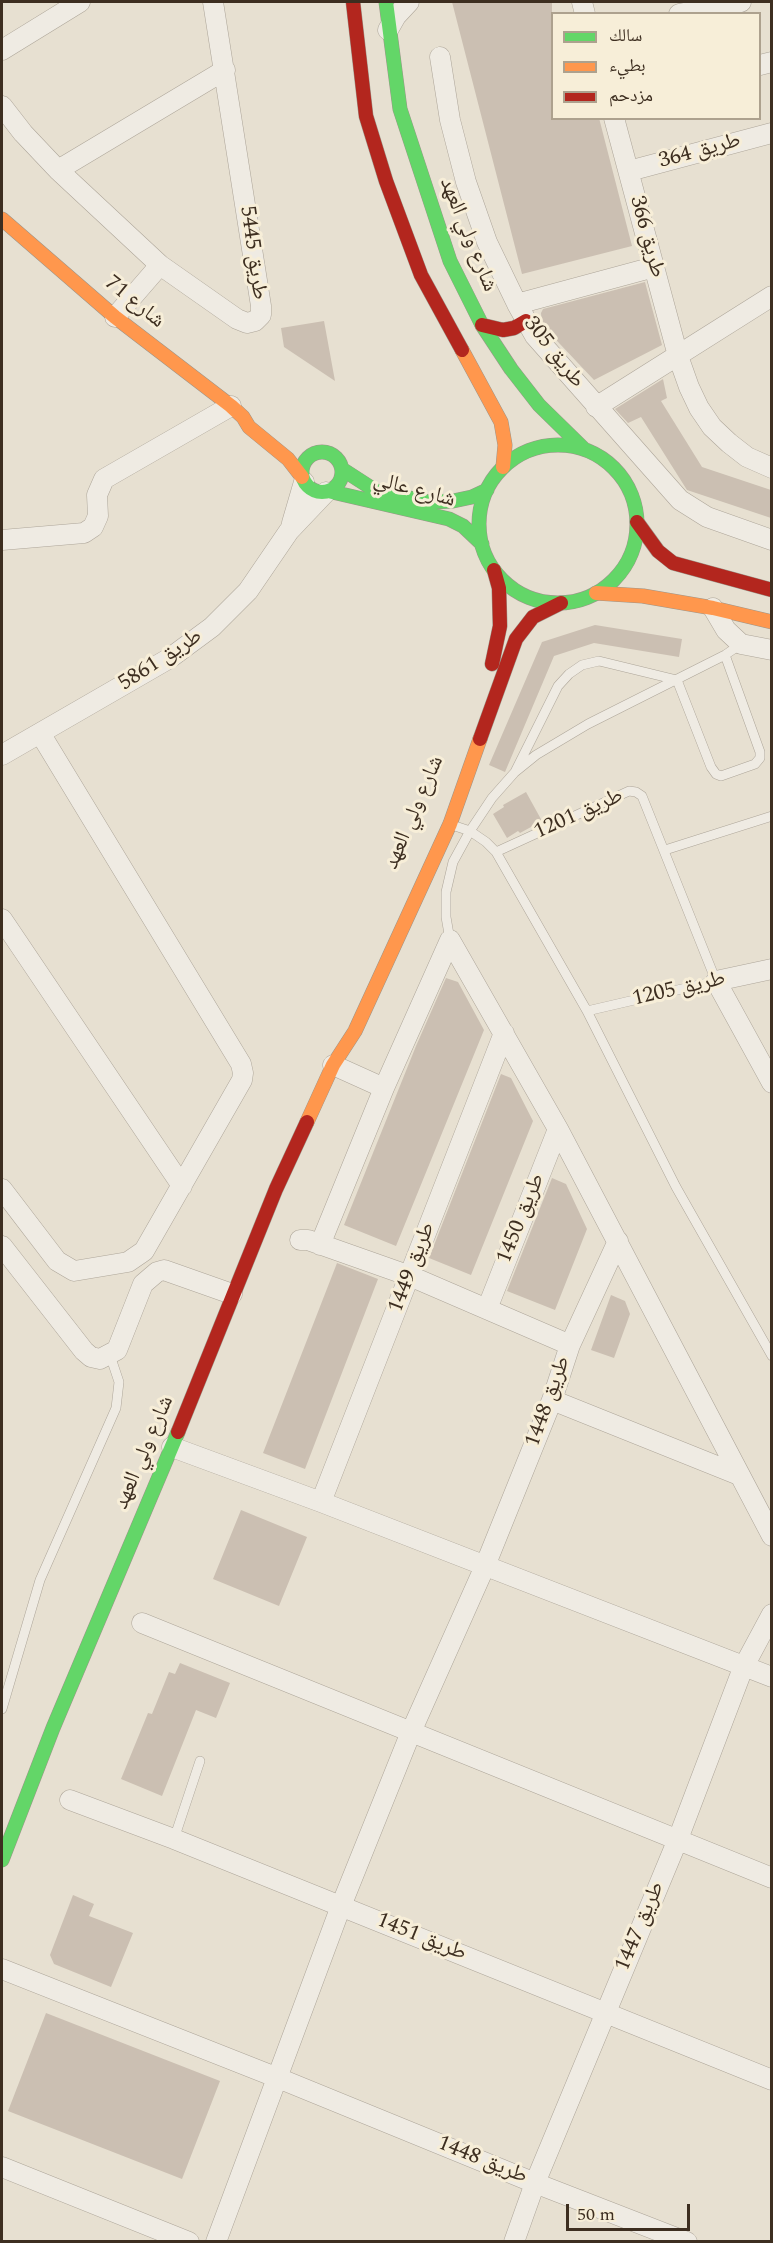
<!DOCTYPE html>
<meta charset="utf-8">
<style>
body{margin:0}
#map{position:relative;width:773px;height:2243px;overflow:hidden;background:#e7e0d1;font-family:Spectral,"Noto Naskh Arabic",serif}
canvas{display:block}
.frame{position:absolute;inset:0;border:3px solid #3d2e20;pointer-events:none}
.legend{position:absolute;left:551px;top:12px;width:210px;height:108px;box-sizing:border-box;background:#f7eed8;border:2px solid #ada18e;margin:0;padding:8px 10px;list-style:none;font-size:18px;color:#3d2e20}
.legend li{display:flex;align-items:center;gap:12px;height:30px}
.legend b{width:30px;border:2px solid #ada18e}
.scale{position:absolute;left:566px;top:2204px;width:124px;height:27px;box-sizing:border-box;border:3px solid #3d2e20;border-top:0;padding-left:8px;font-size:18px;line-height:21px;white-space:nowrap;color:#3d2e20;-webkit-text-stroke:4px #f7eed8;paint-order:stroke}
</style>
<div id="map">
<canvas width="773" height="2243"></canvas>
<div class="frame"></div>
<ul class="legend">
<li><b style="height:8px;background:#63d668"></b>سالك</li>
<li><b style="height:8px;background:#ff974d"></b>بطيء</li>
<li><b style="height:8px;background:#b3261e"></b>مزدحم</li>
</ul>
<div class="scale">50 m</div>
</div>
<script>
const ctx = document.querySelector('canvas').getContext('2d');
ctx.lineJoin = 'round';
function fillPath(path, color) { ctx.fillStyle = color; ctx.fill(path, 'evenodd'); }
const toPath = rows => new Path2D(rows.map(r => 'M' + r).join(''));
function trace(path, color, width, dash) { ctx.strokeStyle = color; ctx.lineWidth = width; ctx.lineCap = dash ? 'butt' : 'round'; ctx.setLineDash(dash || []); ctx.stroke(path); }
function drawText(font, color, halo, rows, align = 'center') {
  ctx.font = font + ' Spectral,"Noto Naskh Arabic",serif'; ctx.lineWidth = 6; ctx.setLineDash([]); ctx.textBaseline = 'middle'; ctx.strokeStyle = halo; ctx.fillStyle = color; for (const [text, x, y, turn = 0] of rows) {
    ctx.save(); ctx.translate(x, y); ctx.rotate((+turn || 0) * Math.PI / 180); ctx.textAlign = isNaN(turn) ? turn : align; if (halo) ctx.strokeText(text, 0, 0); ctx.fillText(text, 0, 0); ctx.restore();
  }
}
const building = toPath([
 [452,2,552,2,552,118,599,118,632,246,522,274],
 [645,282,662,345,594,380,542,325,541,313,543,309],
 [324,321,335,381,284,347,281,328],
 [663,379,667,398,661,401,702,467,771,490,771,518,687,490,641,417,628,423,615,409],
 [595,625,682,639,679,657,594,643,554,656,505,772,489,765,542,642],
 [526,792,542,821,520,833,518,831,507,838,493,814,504,807,503,805],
 [446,978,458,982,484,1030,396,1246,344,1225,416,1046],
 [501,1074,511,1078,533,1121,471,1275,429,1258],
 [552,1178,566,1184,587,1229,555,1310,507,1291],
 [337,1263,378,1279,305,1469,263,1453],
 [611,1295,625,1301,630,1314,614,1358,591,1350],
 [241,1510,307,1537,279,1606,213,1579],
 [180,1663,230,1683,216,1718,196,1710,162,1796,121,1779,148,1713,152,1714,169,1672,175,1674],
 [73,1895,94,1904,89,1916,133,1933,111,1987,54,1964,50,1955],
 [46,2013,220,2081,182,2179,8,2111]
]);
const lane = toPath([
 [515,772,558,686,569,674,582,665,599,661,677,680,711,767,716,774,721,776,755,764,760,758,760,752,725,655],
 [455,826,470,831,486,842,496,852,587,1011,676,1187,772,1356],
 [665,850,772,816],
 [496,852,629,791,636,792,642,796,716,981,587,1011],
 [450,940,446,917,446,892,453,862,470,831,492,798,515,772,536,755,588,724,725,655,741,644],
 [2,1709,40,1580,116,1408,119,1382,110,1355],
 [174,1839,200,1761]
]);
const street = toPath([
 [582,2,585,14],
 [679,14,741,2],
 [388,30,396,16,409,2],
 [2,50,80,2],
 [440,57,450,120,466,182,487,242,517,304,535,336,680,500,707,517,772,540],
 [760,65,772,62],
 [2,106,23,133,58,170,160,265,237,319,247,323,255,321,261,315,261,306,213,2],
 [614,118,678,356,689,387,699,408,712,427,729,443,747,457,772,468],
 [58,170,225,70],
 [629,171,772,133],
 [517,304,654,267],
 [115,317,160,265],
 [596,407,772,296],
 [292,523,304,482],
 [2,540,84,533,93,527,98,516,97,495,104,479,231,406],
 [713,608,726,630,741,644,772,650],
 [2,755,170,658,212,627,248,591,289,531,326,492],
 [2,919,182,1186],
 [450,940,558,1129,772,1536],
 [772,969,716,981,772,1083],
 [333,1065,384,1088],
 [2,1189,57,1261,74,1271,128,1262,144,1251,242,1080,243,1073,241,1064,40,733],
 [300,1240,308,1240,410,1276,570,1345],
 [320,1245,384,1088,450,940],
 [2,1246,84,1351,91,1357,100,1359,117,1350,143,1284,157,1272,164,1270,232,1294],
 [487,1309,558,1129],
 [552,1400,739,1475],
 [172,1447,321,1502,772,1677],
 [321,1502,504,1033],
 [142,1623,772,1878],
 [70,1800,174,1839,772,2080],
 [2,1969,278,2078,535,2183,687,2242],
 [2,2167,189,2242],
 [216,2242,341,1906,411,1732,485,1566,552,1400,570,1345,618,1241],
 [514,2242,535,2183,678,1839,743,1668,772,1614]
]);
const fast = toPath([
 [386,2,400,109,450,261,482,325,511,369,539,405,584,449],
 '479 524a79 79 0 1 1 158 0a79 79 0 1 1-158 0Z',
 '302 472a20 20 0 1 1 40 0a20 20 0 1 1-40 0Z',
 [342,469,376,491,429,502,453,501,472,497,487,490],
 [328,491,449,519,463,526,482,544],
 [2,1860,53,1728,178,1432]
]);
const slow = toPath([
 [2,219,115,317,231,406,243,417,249,427,288,459,302,477],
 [462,350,501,422,505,445,503,467],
 [596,593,643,596,713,608,772,622],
 [307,1122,333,1065,355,1031,450,824,480,739]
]);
const jam = toPath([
 [353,2,366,116,386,181,421,275,462,350],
 [482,325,503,330,514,328,526,321],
 [637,522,658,551,673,563,772,590],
 [492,664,500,626,499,588,494,570],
 [480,739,516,639,533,617,561,603],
 [178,1432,276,1189,307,1122]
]);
const streetNames = [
 ["طريق 364",700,152,-15],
 ["شارع ولي العهد",467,235,68],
 ["طريق 366",646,237,75],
 ["طريق 5445",252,253,82],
 ["شارع 71",134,303,39],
 ["طريق 305",553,353,52],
 ["شارع عالي",414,491,15],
 ["طريق 5861",161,661,-33],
 ["شارع ولي العهد",415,813,-67],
 ["طريق 1201",579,815,-24],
 ["طريق 1205",679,990,-13],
 ["طريق 1450",522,1219,-68],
 ["طريق 1449",413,1268,-69],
 ["طريق 1448",549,1402,-70],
 ["شارع ولي العهد",145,1453,-67],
 ["طريق 1447",641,1927,-67],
 ["طريق 1451",421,1938,22],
 ["طريق 1448",482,2161,22]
];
fillPath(building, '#cbbfb2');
trace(lane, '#ada599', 10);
trace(street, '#ada599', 21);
trace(fast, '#9c958a', 15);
trace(slow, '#9c958a', 15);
trace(jam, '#9c958a', 15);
trace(lane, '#efebe3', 9);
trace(street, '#efebe3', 20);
trace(fast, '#63d668', 14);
trace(slow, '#ff974d', 14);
trace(jam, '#b3261e', 14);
drawText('22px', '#3d2e20', '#f7eed8', streetNames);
</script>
